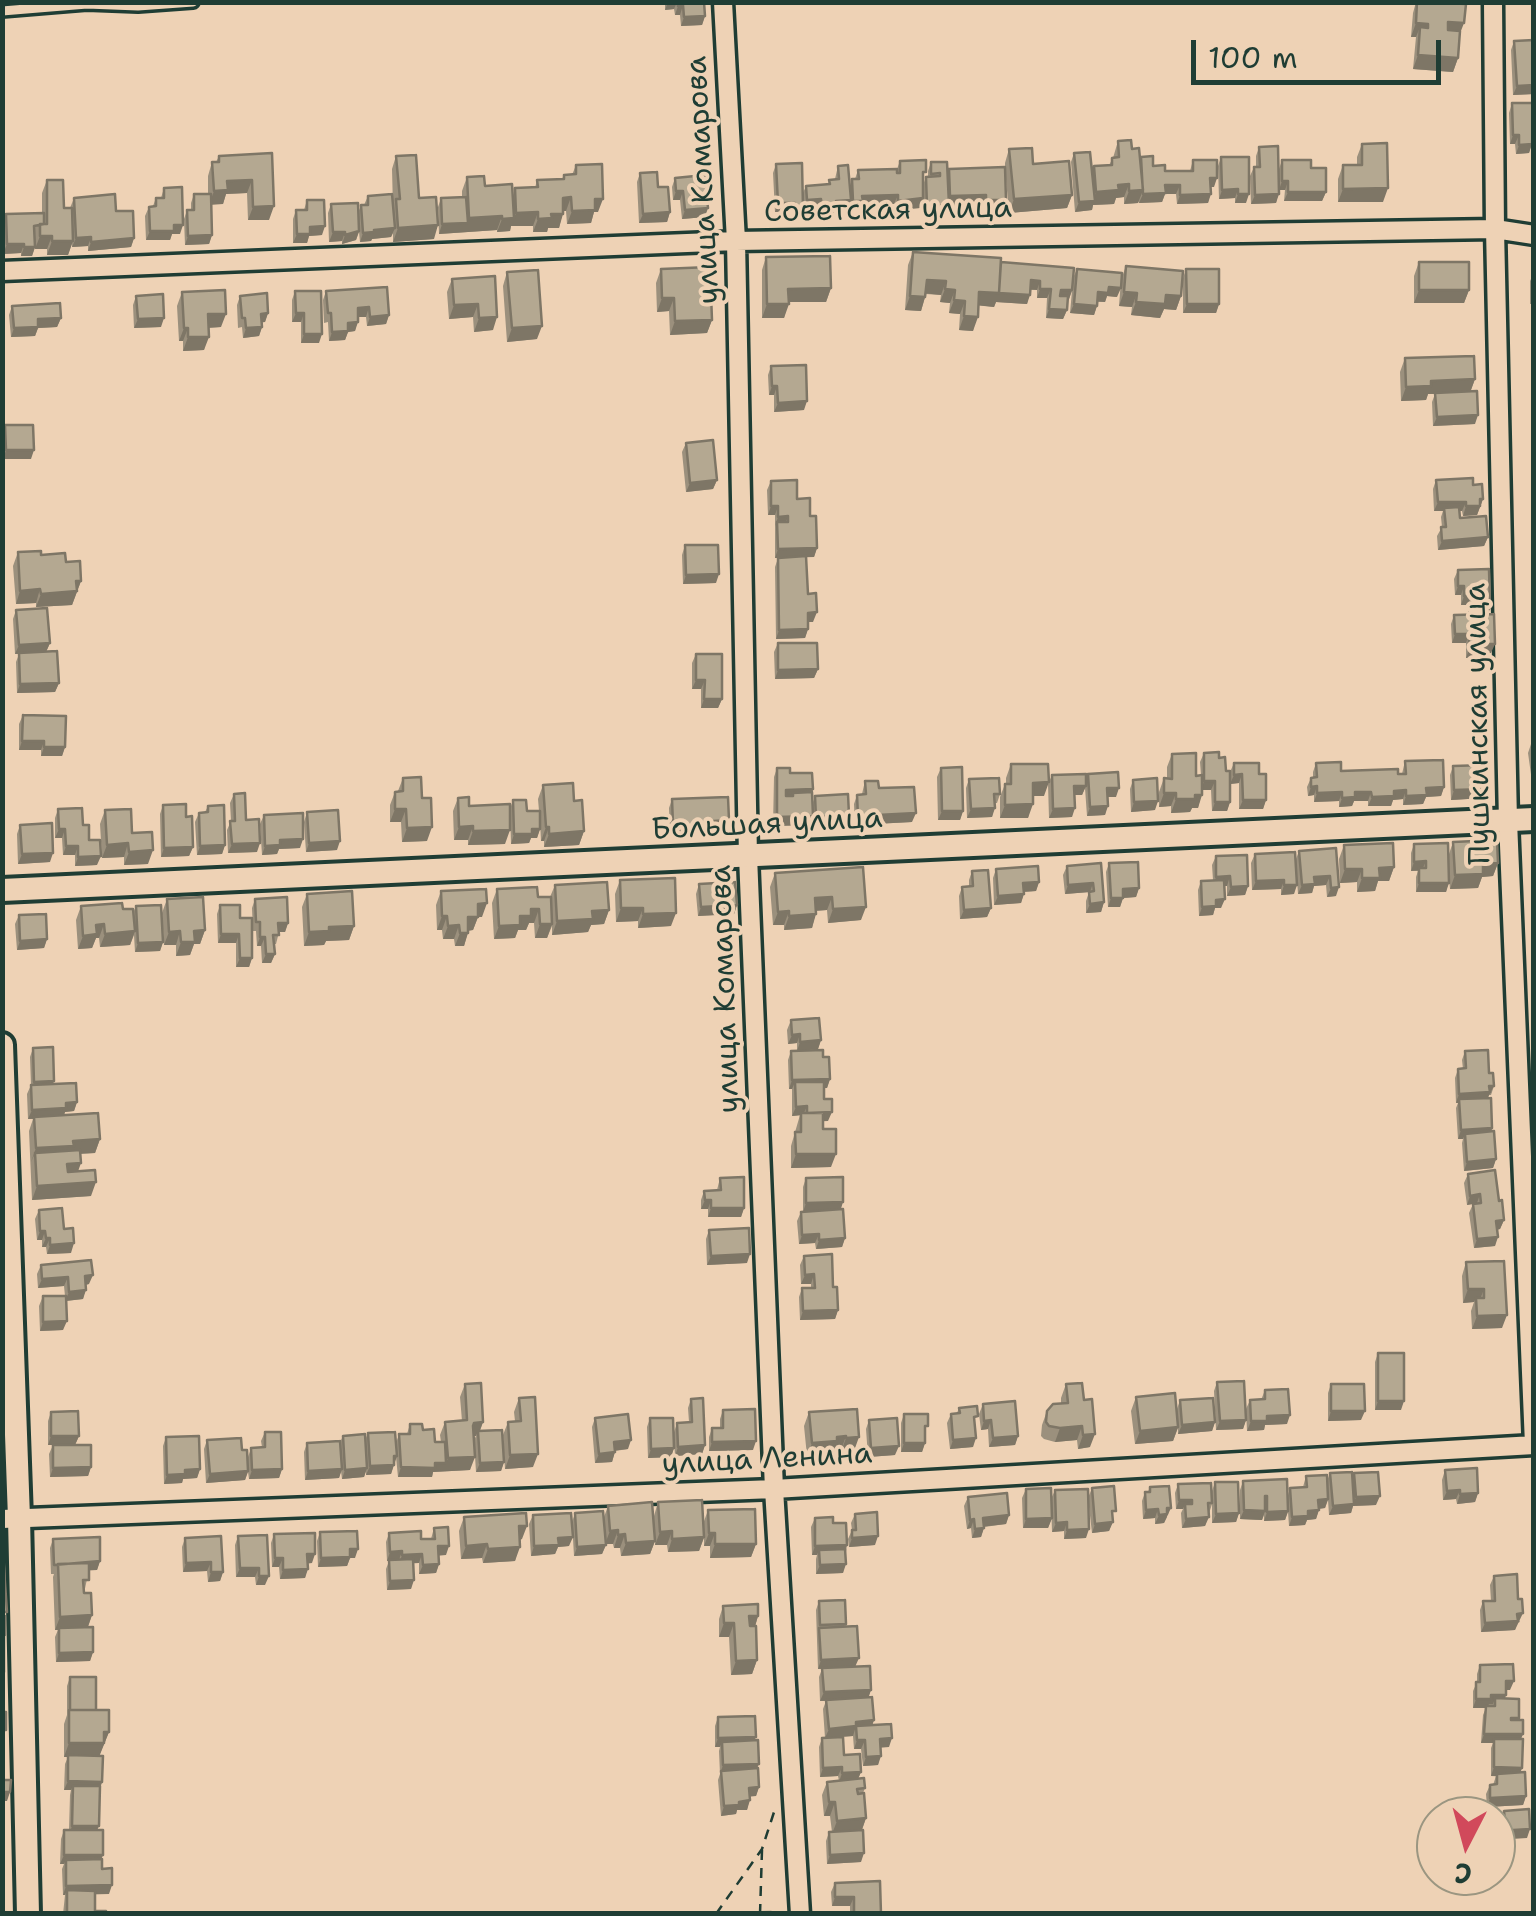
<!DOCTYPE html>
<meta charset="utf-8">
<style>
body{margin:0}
#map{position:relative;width:1536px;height:1916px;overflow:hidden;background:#eed2b5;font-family:"Shantell Sans",sans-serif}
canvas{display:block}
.frame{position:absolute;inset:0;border:5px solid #1f3d34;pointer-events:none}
.north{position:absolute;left:1416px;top:1796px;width:100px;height:100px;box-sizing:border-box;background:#eed2b5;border:2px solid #9b9681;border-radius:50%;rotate:186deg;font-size:28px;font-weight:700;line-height:40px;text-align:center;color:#1f3d34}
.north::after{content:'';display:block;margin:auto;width:35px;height:45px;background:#d1495b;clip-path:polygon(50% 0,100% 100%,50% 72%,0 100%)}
.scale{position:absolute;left:1191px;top:40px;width:250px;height:45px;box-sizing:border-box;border:5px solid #1f3d34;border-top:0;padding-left:12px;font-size:30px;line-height:35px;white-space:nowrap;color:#1f3d34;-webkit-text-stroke:8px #eed2b5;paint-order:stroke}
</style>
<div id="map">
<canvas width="1536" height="1916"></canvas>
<div class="frame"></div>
<div class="north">С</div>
<div class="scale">100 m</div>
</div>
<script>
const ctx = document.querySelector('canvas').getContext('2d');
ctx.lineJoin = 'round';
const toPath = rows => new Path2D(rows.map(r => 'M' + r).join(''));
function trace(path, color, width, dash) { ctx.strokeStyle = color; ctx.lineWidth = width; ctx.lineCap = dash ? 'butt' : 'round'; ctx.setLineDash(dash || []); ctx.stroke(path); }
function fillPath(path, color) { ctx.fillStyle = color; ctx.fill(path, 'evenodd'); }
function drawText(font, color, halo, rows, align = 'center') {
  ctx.font = font + ' "Shantell Sans",sans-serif'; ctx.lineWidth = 8; ctx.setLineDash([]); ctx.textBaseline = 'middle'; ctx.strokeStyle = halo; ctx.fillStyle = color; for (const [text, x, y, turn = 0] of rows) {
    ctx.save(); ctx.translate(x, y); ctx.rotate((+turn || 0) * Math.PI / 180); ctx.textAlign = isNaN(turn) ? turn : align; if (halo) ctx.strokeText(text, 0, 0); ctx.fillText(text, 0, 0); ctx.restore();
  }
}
const path = toPath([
 [716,1914,762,1849,775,1809],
 [760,1914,762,1850]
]);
const service = toPath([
 [2,11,87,4,138,6,193,2]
]);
const minor = toPath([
 [723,2,736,241,748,856,774,1489,800,1914],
 [1493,2,1495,229,1508,821,1534,1444],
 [2,271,736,241,1495,229,1534,235],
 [2,1519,774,1489,1534,1445]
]);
const tertiary = toPath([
 [2,890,1534,819],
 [2,1045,19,1518,28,1914]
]);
const wall = toPath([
 [665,2,704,2,705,16,702,25,681,26,680,15,675,15,674,9,665,10],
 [1416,2,1458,2,1459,36,1458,58,1453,72,1413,69,1416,37,1411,37,1413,13],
 [1534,40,1534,94,1513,95,1511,50,1514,41],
 [1512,103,1532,142,1529,153,1516,154,1515,144,1510,144,1509,113],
 [1118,141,1132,149,1140,159,1165,171,1190,171,1193,160,1214,187,1211,187,1208,203,1177,204,1176,194,1165,194,1162,202,1139,203,1139,201,1138,203,1124,204,1124,197,1116,198,1114,204,1093,205,1092,210,1075,212,1071,162,1074,153,1092,171,1094,166,1109,165,1113,158],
 [1362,144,1383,202,1338,202,1338,179,1343,165,1357,165,1357,157],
 [1259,147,1279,169,1282,160,1311,168,1326,192,1322,201,1284,201,1285,190,1279,190,1276,203,1251,204,1250,176,1254,167,1256,167,1256,156],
 [1009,149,1033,164,1072,195,1067,208,1009,213,1005,168,1001,213,981,214,981,209,947,210,946,214,923,215,923,199,920,208,895,210,894,204,861,205,859,210,850,210,849,204,847,209,835,210,833,217,819,218,818,208,803,209,802,195,806,186,828,185,829,180,835,179,838,166,850,186,852,179,855,179,858,170,897,169,900,161,923,181,923,185,926,177,928,177,928,171,931,162,948,173,949,169,1005,167,1005,163],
 [272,153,269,220,248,220,247,193,226,194,223,204,211,204,212,235,209,244,185,245,184,219,187,210,191,210,191,203,194,194,208,194,208,176,212,162,216,162,219,156],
 [396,156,419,198,434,239,393,242,393,233,391,237,372,239,371,241,360,242,359,232,356,240,342,244,342,241,329,242,328,213,331,204,358,213,361,205,364,205,368,196,393,208,392,169],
 [1221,157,1246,203,1235,203,1235,198,1219,199,1218,166],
 [776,164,803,208,799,217,792,217,792,212,775,212,773,173],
 [576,165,598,212,594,212,591,223,567,224,566,211,563,211,559,228,548,228,547,232,533,232,533,226,511,226,510,231,497,232,497,230,439,234,438,207,441,198,462,197,462,191,467,177,485,186,513,195,515,188,535,188,537,180,562,179,564,175,572,175],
 [640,173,658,187,670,212,667,222,639,223,637,182],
 [675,178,705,217,682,219,680,200,673,200,672,187],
 [47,180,64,208,70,208,74,198,116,211,134,238,131,247,88,251,88,246,72,247,72,243,68,255,47,255,47,249,35,249,35,247,32,256,21,256,21,253,3,254,2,222,6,214,42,213,42,193],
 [164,188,180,234,172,234,170,240,146,240,145,216,149,207,153,206,156,198,161,198],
 [307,200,322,235,309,236,307,243,293,243,293,219,296,210,304,210],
 [913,252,1001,262,1073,278,1077,269,1117,297,1107,296,1105,302,1098,302,1094,315,1070,313,1072,291,1069,299,1067,299,1067,310,1063,319,1046,318,1047,298,1037,298,1037,290,1030,290,1027,304,996,302,994,307,978,305,973,331,959,330,960,314,949,313,950,303,940,302,941,295,926,294,921,311,905,310,908,265],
 [766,257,831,288,826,302,788,302,784,318,762,318,762,270],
 [1419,262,1469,290,1464,303,1414,303,1414,276],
 [1126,266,1181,296,1176,310,1164,309,1160,318,1131,315,1132,307,1119,306,1121,280],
 [661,269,712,320,707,333,670,335,669,311,657,312,656,283],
 [1186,269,1219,304,1216,313,1183,313,1183,278],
 [507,272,537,339,507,342,503,286],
 [1534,273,1534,304,1530,304,1530,281],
 [495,276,493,330,474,332,473,317,449,319,447,292,452,279],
 [295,291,319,343,301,343,301,322,292,322,292,300],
 [326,291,389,315,386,324,367,326,366,317,358,317,355,331,348,332,345,340,329,341,328,322,324,323,323,300],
 [182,292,221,327,208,328,204,350,183,351,183,341,179,341,177,306],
 [136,296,161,327,134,328,133,305],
 [240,296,268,313,265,322,262,322,262,327,259,336,243,338,242,327,238,328,237,305],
 [12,306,61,318,57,327,38,328,35,336,11,337,9,315],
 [1405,358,1475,379,1470,392,1475,424,1433,426,1432,402,1435,394,1428,394,1426,400,1401,401,1400,372],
 [771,366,804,410,774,412,774,395,769,395,768,375],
 [5,425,31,459,3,459,2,433],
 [686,443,717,480,713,489,686,492,682,452],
 [1436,480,1473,485,1483,499,1477,515,1463,516,1462,511,1459,511,1460,518,1488,537,1484,546,1438,550,1437,536,1442,527,1441,517,1443,511,1434,511,1433,489],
 [771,481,797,499,810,516,817,548,814,557,806,557,808,594,813,622,808,622,808,629,805,638,776,639,775,567,778,558,775,558,775,515,768,515,767,490],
 [685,545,716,583,683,584,682,555],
 [18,552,41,555,66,562,81,581,72,605,36,607,36,603,16,604,13,566],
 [1458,570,1490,608,1488,614,1491,653,1477,654,1475,658,1466,658,1466,643,1452,643,1451,624,1454,615,1468,615,1468,605,1461,605,1461,595,1455,595,1454,579],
 [16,610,50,643,46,652,59,683,55,692,17,693,16,662,19,654,15,654,13,619],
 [778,643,818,669,814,678,775,679,774,652],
 [696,654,722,699,718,708,701,708,701,689,692,689,692,663],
 [23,715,65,747,62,756,41,756,41,750,19,750,19,724],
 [1531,744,1534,744,1534,796,1528,753],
 [1204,753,1219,758,1226,771,1230,802,1227,811,1212,811,1211,790,1202,790,1198,808,1192,808,1190,812,1171,813,1171,806,1159,807,1159,792,1164,778,1167,779,1167,767,1172,754,1196,776,1201,775,1200,762],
 [1405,761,1444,787,1441,796,1426,797,1423,804,1403,805,1403,799,1393,800,1391,806,1368,806,1368,801,1354,801,1352,806,1339,807,1339,801,1314,802,1314,795,1308,796,1307,787,1311,778,1313,778,1313,772,1316,763,1341,771,1402,774],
 [1234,763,1259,774,1266,800,1263,809,1239,809,1239,783,1230,784,1230,772],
 [1011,764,1044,796,1033,796,1028,818,1000,818,1000,797,1005,784,1006,784,1006,778],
 [1453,766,1487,789,1484,798,1451,800,1450,775],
 [777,768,790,773,813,789,813,802,815,796,849,815,845,824,813,826,812,817,810,825,773,826,774,777],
 [941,768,963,811,960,820,938,820,937,777],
 [1088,774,1116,797,1108,797,1105,815,1087,816,1085,788,1082,795,1074,795,1072,817,1049,818,1048,784,1052,775,1086,780],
 [403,778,422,798,427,841,402,842,401,822,390,822,390,805,395,792,398,791],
 [969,779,1000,794,997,803,995,803,992,817,967,818,966,788],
 [1133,780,1155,810,1131,812,1130,789],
 [865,781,912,822,855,825,854,804,857,795,862,794],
 [543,785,574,801,584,831,579,845,544,847,544,841,541,841,540,821,540,829,537,838,531,838,529,843,511,844,510,809,513,800,527,811,539,811,538,799],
 [234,794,246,820,257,852,228,853,227,830,231,821,230,803],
 [458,798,469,806,505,844,468,845,468,840,454,840,453,811],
 [672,799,725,829,697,830,695,837,685,838,684,833,670,833,669,808],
 [163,805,193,847,189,856,161,857,160,814],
 [208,806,225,845,222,854,197,855,195,822,199,813,205,812],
 [58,809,83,825,97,865,75,866,75,855,63,855,62,838,55,838,55,818],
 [105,810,132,833,148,864,124,865,124,857,102,858,100,824],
 [307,812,337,850,306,852,304,822],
 [264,815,300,848,279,849,277,854,262,855,260,824],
 [20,825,50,862,18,864,17,834],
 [1453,842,1498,863,1493,876,1482,877,1478,888,1450,889,1449,878,1446,892,1416,892,1416,877,1418,871,1411,871,1411,853,1414,844,1449,854],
 [1344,845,1394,867,1389,881,1378,881,1375,891,1357,892,1357,882,1340,883,1339,859],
 [1336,848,1336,896,1327,897,1326,885,1314,886,1312,893,1298,894,1296,865,1294,894,1281,895,1281,889,1252,890,1251,863,1255,854,1296,859,1299,851],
 [1216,856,1248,886,1245,895,1227,896,1227,886,1224,886,1221,908,1215,908,1213,915,1199,916,1198,890,1201,881,1213,880,1212,865],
 [1101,863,1104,902,1101,912,1086,913,1086,901,1089,892,1065,894,1063,875,1067,866],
 [1109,863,1139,888,1136,897,1123,898,1120,907,1108,907,1106,872],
 [863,867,861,920,828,923,827,910,816,911,812,928,784,930,784,925,773,925,770,887,775,873],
 [996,869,1039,882,1036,891,1024,892,1021,903,994,905,993,878],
 [972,871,991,908,987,917,960,919,959,896,962,887,969,886,969,880],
 [620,880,671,926,638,928,638,921,616,922,615,894],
 [699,884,737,905,734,914,698,916,696,894],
 [555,885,609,910,604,924,591,925,588,932,552,935,552,926,547,938,535,938,534,923,529,923,526,930,518,930,515,938,494,939,492,903,497,889,538,897,550,897],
 [441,891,482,917,478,917,473,930,468,931,464,946,455,946,454,939,443,939,442,930,437,930,436,905],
 [307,894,354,926,349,940,326,941,324,945,304,946,302,907],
 [167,899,205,930,200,944,194,944,190,955,176,956,176,945,164,945,162,913],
 [255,899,288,923,285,932,279,932,276,944,274,944,275,954,271,963,262,963,261,946,257,946,256,931,253,931,252,908],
 [220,905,240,918,252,958,249,967,236,967,236,943,218,943,217,914],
 [81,906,123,909,133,913,136,906,163,942,160,951,135,952,134,935,130,945,100,947,99,938,96,938,92,948,78,949,76,920],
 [19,915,47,939,44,948,17,950,15,924],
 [791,1020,821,1040,818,1049,797,1051,797,1043,788,1044,787,1030],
 [33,1048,53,1084,77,1102,74,1111,65,1112,64,1115,100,1139,95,1153,80,1154,78,1171,91,1196,32,1200,29,1131,33,1119,28,1119,27,1094,31,1085,30,1057],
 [791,1051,823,1057,830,1079,827,1088,824,1088,824,1099,828,1121,823,1121,831,1167,791,1168,791,1146,800,1115,792,1116,792,1089,789,1089,788,1060],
 [1465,1051,1489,1073,1494,1086,1491,1095,1489,1095,1488,1098,1496,1159,1493,1168,1464,1171,1462,1143,1463,1139,1458,1139,1456,1108,1458,1103,1456,1103,1455,1078,1458,1069,1463,1069,1462,1060],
 [1468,1174,1499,1201,1504,1220,1500,1229,1497,1230,1495,1246,1474,1248,1469,1213,1473,1204,1467,1205,1464,1183],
 [720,1178,744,1208,741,1217,708,1217,708,1209,701,1209,701,1200,704,1191,717,1190],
 [806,1178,841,1209,845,1238,842,1247,816,1249,815,1243,799,1244,797,1221,801,1212,803,1212,803,1187],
 [39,1210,64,1229,71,1253,47,1254,46,1247,42,1247,42,1240,37,1240,35,1219],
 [709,1230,747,1263,707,1265,706,1239],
 [804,1256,833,1287,838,1310,835,1319,800,1320,799,1297,802,1288,811,1288,811,1284,801,1284,800,1265],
 [1504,1261,1502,1328,1472,1329,1471,1311,1474,1302,1463,1303,1462,1276,1466,1262],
 [41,1265,89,1284,86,1285,83,1299,66,1301,63,1330,40,1331,39,1306,43,1296,65,1296,64,1286,38,1288,37,1274],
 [1378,1353,1401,1410,1375,1410,1375,1362],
 [1217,1382,1246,1420,1243,1429,1216,1430,1214,1391],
 [465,1384,483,1422,480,1431,504,1462,501,1471,476,1472,474,1440,476,1436,474,1436,470,1470,433,1472,432,1477,398,1477,396,1457,391,1474,366,1475,366,1471,364,1477,342,1479,341,1471,339,1478,305,1480,304,1452,307,1443,340,1442,343,1436,365,1440,368,1433,396,1443,399,1434,407,1434,410,1424,423,1430,435,1442,441,1442,440,1435,445,1422,462,1421,460,1397],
 [1066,1384,1090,1447,1078,1449,1077,1440,1055,1442,1044,1439,1041,1436,1042,1425,1047,1411,1061,1403,1061,1398],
 [1331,1384,1361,1420,1328,1421,1328,1393],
 [1265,1390,1287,1424,1265,1425,1264,1430,1247,1431,1246,1409,1250,1400,1261,1400],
 [1136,1397,1177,1409,1180,1400,1215,1422,1212,1431,1178,1434,1178,1428,1173,1441,1135,1444,1131,1411],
 [519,1398,533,1467,505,1469,503,1435,508,1422,515,1421,514,1412],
 [691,1399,705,1445,702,1454,675,1456,674,1439,674,1448,671,1457,648,1458,647,1427,650,1418,674,1432,677,1423,689,1422,688,1408],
 [983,1404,1018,1436,1015,1445,989,1447,988,1429,981,1430,979,1414],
 [959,1408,975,1425,973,1447,950,1449,947,1423,951,1414,957,1413],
 [857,1409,854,1451,841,1452,841,1450,833,1450,832,1454,807,1456,804,1426,809,1412],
 [723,1410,753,1450,709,1451,709,1437,712,1428,720,1428,720,1419],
 [51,1412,79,1436,75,1445,48,1445,48,1421],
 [904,1414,925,1434,925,1443,922,1452,901,1452,901,1423],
 [595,1418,628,1449,615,1451,612,1462,595,1463,592,1427],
 [869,1420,895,1455,868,1457,866,1429],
 [265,1432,282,1469,279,1478,249,1479,248,1472,245,1480,206,1483,204,1449,207,1440,242,1450,248,1457,251,1448,262,1447,261,1441],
 [166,1437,200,1469,197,1478,183,1479,182,1483,164,1484,163,1446],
 [53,1445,91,1467,88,1476,50,1477,49,1454],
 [1445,1470,1478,1493,1475,1502,1457,1504,1456,1499,1443,1500,1442,1480],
 [1330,1473,1352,1480,1354,1473,1376,1505,1353,1506,1351,1513,1329,1515,1328,1500,1325,1508,1319,1509,1316,1519,1307,1520,1305,1525,1289,1526,1288,1512,1285,1520,1264,1521,1264,1515,1262,1520,1240,1519,1240,1490,1243,1481,1288,1495,1290,1488,1303,1487,1306,1476,1327,1481],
 [1215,1482,1239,1513,1236,1522,1212,1523,1212,1504,1205,1526,1182,1528,1181,1513,1183,1509,1176,1509,1175,1493,1178,1484,1212,1491],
 [1150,1487,1167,1517,1164,1523,1155,1524,1155,1518,1143,1519,1142,1501,1145,1492,1148,1492],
 [1092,1488,1113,1520,1109,1531,1092,1533,1088,1498],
 [1026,1489,1052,1518,1048,1528,1023,1528,1022,1498],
 [1055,1490,1086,1538,1064,1539,1064,1531,1052,1532,1051,1499],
 [968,1497,1009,1515,1006,1524,984,1527,981,1537,972,1538,971,1528,967,1529,964,1506],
 [658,1502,703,1524,708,1510,756,1544,751,1557,710,1558,710,1546,704,1546,704,1538,699,1551,668,1552,667,1545,655,1545,655,1541,650,1554,621,1556,620,1548,614,1548,613,1544,606,1544,602,1554,574,1556,572,1522,575,1513,604,1517,608,1506,654,1516],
 [855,1514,875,1545,849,1547,848,1539,852,1530,851,1523],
 [533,1515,569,1546,558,1547,555,1554,531,1556,529,1524],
 [464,1517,522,1539,520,1540,515,1561,483,1563,482,1558,461,1559,459,1531],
 [815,1518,833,1523,847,1545,843,1573,816,1574,816,1559,817,1555,812,1555,811,1527],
 [434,1528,446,1555,439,1555,439,1564,436,1573,419,1574,419,1563,414,1563,411,1589,387,1590,386,1569,389,1561,387,1561,386,1542,389,1533,421,1539,431,1539],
 [320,1532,355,1558,350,1558,347,1566,318,1567,317,1541],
 [274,1534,312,1563,308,1563,305,1578,280,1579,279,1567,272,1567,271,1543],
 [267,1535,265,1585,256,1585,255,1577,236,1577,235,1545,238,1536],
 [185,1538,223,1572,220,1581,208,1582,207,1571,183,1572,182,1547],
 [53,1539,100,1561,97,1570,89,1570,84,1593,92,1615,88,1627,93,1652,90,1661,56,1662,55,1637,58,1630,55,1630,53,1577,54,1574,51,1574,50,1548],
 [1494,1576,1520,1622,1517,1623,1515,1630,1481,1632,1480,1610,1483,1601,1491,1601,1490,1585],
 [819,1601,845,1626,856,1667,871,1690,868,1697,874,1720,872,1725,889,1747,881,1747,878,1765,863,1766,861,1749,854,1749,853,1736,825,1738,823,1709,826,1701,820,1701,819,1677,822,1669,818,1669,816,1610],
 [723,1606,758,1616,755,1626,757,1660,752,1674,731,1675,729,1637,719,1637,719,1619],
 [1480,1665,1510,1690,1506,1690,1505,1699,1519,1718,1523,1734,1521,1739,1522,1768,1520,1772,1526,1796,1523,1805,1487,1807,1486,1794,1490,1785,1493,1785,1496,1776,1491,1776,1491,1748,1493,1743,1481,1743,1483,1715,1486,1708,1473,1708,1473,1691,1477,1682,1477,1674],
 [70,1677,96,1710,109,1732,99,1756,102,1782,100,1788,97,1830,103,1855,101,1859,102,1869,109,1894,95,1894,95,1911,106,1914,63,1914,65,1895,63,1895,62,1869,64,1864,60,1864,61,1839,64,1830,69,1830,70,1795,71,1790,64,1790,65,1764,68,1757,64,1757,64,1724,67,1715,67,1686],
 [718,1717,754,1740,759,1787,756,1796,750,1796,747,1810,737,1810,736,1814,721,1816,718,1780,720,1774,719,1751,720,1747,715,1747,715,1726],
 [822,1738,844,1755,861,1772,858,1779,865,1788,863,1793,866,1818,862,1830,861,1862,827,1864,826,1841,829,1832,832,1832,830,1816,824,1816,822,1795,827,1782,839,1781,838,1776,820,1777,819,1747],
 [835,1883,881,1914,850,1914,850,1906,832,1906,831,1892]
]);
const shadedWall = toPath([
 [668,2,677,2,674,9,665,10],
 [683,5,680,15,675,15,678,6],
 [705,16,702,25,681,26,684,17],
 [1448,22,1464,23,1459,36,1443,35],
 [1416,23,1428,24,1423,38,1420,27,1416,37,1411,37],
 [1418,55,1458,58,1453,72,1413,69],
 [1534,85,1534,94,1513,95,1517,86],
 [1513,135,1519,135,1515,144,1510,144],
 [1532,144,1529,153,1516,154,1519,145],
 [1210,178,1217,178,1214,187,1207,187],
 [252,180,247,193,226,194,223,204,209,205,214,191,227,181],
 [1282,181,1288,181,1285,190,1279,190],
 [1129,184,1124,197,1116,198,1114,204,1093,205,1092,210,1075,212,1079,202,1093,201,1096,192,1118,185],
 [1165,185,1180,185,1176,194,1165,194,1162,202,1139,203,1143,194],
 [1388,188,1383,202,1338,202,1343,189],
 [1238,189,1235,198,1219,199,1222,190],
 [1143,190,1138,203,1124,204,1129,191],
 [676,191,683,191,680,200,673,200],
 [1288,192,1326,192,1322,201,1284,201],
 [1211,194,1208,203,1177,204,1180,195],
 [1238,194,1249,194,1246,203,1235,203],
 [1279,194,1276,203,1251,204,1255,195],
 [898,195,894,204,861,205,859,210,850,210,853,201,862,196],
 [986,195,981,209,947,210,946,214,923,215,927,206,947,205,950,196],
 [1072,195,1067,208,1009,213,1014,199],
 [571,197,566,211,558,211,563,198],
 [923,198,920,208,895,210,898,201],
 [595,199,603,199,598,212,594,212,591,223,567,224,572,211],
 [821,199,818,208,803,209,807,200],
 [851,200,847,209,835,210,833,217,819,218,822,209,836,201],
 [986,200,1006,200,1001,213,981,214],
 [778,203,795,203,792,212,775,212],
 [274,206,269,220,248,220,253,207],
 [708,208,705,217,682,219,685,210],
 [795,208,803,208,799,217,792,217],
 [538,212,533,226,511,226,510,231,497,232,502,219,514,218,516,213],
 [670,212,667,222,639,223,643,214],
 [551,214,563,214,559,228,548,228,547,232,533,232,538,219],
 [502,216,497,230,439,234,442,224,468,223,469,218],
 [174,225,183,225,180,234,172,234,170,240,146,240,150,231],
 [438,225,434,239,393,242,398,228],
 [325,226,322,235,309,236,307,243,293,243,297,234,310,227],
 [395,228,391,237,372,239,371,241,360,242,363,233,374,230],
 [359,231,356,240,342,244,345,235],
 [333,232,345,232,342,241,329,242],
 [212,235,209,244,185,245,188,236],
 [40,236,52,236,47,249,35,249],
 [91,237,88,246,72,247,76,238],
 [134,238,131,247,88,251,91,242],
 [52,241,73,241,68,255,47,255],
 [7,244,24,244,21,253,3,254],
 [24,247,35,247,32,256,21,256],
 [927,280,946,281,941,295,922,293],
 [1031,280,1040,281,1037,290,1028,289],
 [1109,287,1121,288,1117,297,1107,296,1105,302,1095,301,1098,292],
 [831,288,826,302,783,302,788,289],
 [945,289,955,290,950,303,940,302],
 [1040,289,1051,289,1047,298,1037,298],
 [1061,290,1072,290,1069,299,1057,299],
 [1419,290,1469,290,1464,303,1414,303],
 [979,292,1030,295,1027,304,996,302,994,307,974,305],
 [1124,292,1137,293,1132,307,1119,306],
 [1166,295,1181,296,1176,310,1164,309,1160,318,1131,315,1136,302],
 [910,296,925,297,921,311,905,310],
 [662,298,674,298,669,311,657,312],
 [954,300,965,301,960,314,949,313],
 [478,304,473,317,449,319,454,305],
 [767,304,789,304,784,318,762,318],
 [1074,304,1097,306,1094,315,1070,313],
 [1187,304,1219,304,1216,313,1183,313],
 [369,307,366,317,354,317,358,308],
 [1049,309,1067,310,1063,319,1046,318],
 [268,313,265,322,258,323,261,314],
 [296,313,304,313,301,322,292,322],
 [208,314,226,314,221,327,203,328],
 [389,315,386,324,367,326,370,317],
 [964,316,978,317,973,331,959,330],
 [497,317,493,330,474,332,479,318],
 [61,318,57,327,38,328,35,336,11,337,14,328,38,319],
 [164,318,161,327,134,328,138,319],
 [712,320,707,333,670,335,675,321],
 [358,322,355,331,348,332,345,340,329,341,332,332,348,323],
 [542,326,537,339,507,342,512,328],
 [262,327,259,336,243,338,246,328],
 [184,328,188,328,183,341,179,341],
 [304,334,322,334,319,343,301,343],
 [188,337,209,337,204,350,183,351],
 [1475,379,1470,393,1428,394,1426,400,1401,401,1406,387,1431,381],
 [772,386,777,386,774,395,769,395],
 [807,401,804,410,774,412,778,403],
 [1478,415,1475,424,1433,426,1437,417],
 [6,450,34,450,31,459,3,459],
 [717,480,713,489,686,492,690,483],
 [1480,499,1483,499,1477,515,1463,516,1466,506],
 [1438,502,1466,502,1462,511,1434,511],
 [771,506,778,506,775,515,768,515],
 [788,516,785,525,777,522,775,526,778,517],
 [1488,537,1484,546,1438,550,1442,541],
 [817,548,814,557,775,558,778,549],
 [719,574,716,583,683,584,686,575],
 [76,581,81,581,72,605,36,607,41,594],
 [1458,586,1464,586,1461,595,1455,595],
 [40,589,36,603,16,604,20,591],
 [1464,596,1471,596,1468,605,1461,605],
 [1472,608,1490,608,1487,617,1468,618],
 [817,612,813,622,804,622,808,613],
 [808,629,805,638,776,639,779,630],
 [1455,634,1469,634,1466,643,1452,643],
 [50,643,46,652,15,654,19,645],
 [1478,644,1495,644,1491,653,1477,654,1475,658,1466,658,1469,649],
 [818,669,814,678,775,679,778,670],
 [696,680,705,680,701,689,692,689],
 [59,683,55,692,17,693,20,684],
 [704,699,722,699,718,708,701,708],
 [22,741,44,741,41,750,19,750],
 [44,747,65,747,62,756,41,756],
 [1242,774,1239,783,1230,784,1234,775],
 [1204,781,1215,781,1211,790,1201,790],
 [1049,782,1044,796,1028,796,1033,783],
 [1074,786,1086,786,1082,795,1071,795],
 [1317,786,1314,795,1308,796,1311,787],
 [1444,787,1441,796,1426,797,1423,804,1403,805,1406,796,1426,788],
 [1107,788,1119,788,1116,797,1104,797],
 [813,789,810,798,793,793,791,799,783,799,786,790],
 [1487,789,1484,798,1451,800,1454,790],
 [1406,790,1403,799,1393,800,1391,806,1368,806,1372,797,1394,791],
 [1342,792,1339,801,1314,802,1317,793],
 [1355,792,1371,792,1368,801,1354,801,1352,806,1339,807,1342,798],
 [1164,793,1176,793,1171,806,1159,807],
 [1195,795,1202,795,1198,808,1192,808,1190,812,1171,813,1176,799],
 [1243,800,1266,800,1263,809,1239,809],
 [1158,801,1155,810,1131,812,1134,802],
 [1215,802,1230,802,1227,811,1212,811],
 [1033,804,1028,818,1000,818,1005,805],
 [1108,806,1105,815,1087,816,1090,807],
 [995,808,992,817,967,818,971,809],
 [1075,808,1072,817,1049,818,1053,809],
 [395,809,406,809,401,822,390,822],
 [942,811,963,811,960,820,938,820],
 [916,813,912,822,855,825,858,816],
 [849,815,845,824,813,826,816,817],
 [813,816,810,825,773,826,777,817],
 [729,820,725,829,697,830,695,837,685,838,688,829,698,822],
 [673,824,688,824,684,833,670,833],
 [473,826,468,840,454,840,459,827],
 [432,827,427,841,402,842,407,828],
 [546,827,549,827,544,841,541,841],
 [59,829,65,829,62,838,55,838],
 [532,829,540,829,537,838,531,838,529,843,511,844,514,834],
 [510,830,505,844,468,845,473,831],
 [584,831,579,845,544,847,549,834],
 [303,839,300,848,279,849,277,854,262,855,265,846,280,840],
 [340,841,337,850,306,852,309,843],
 [128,843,124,857,102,858,107,845],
 [260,843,257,852,228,853,232,844],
 [225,845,222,854,197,855,200,846],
 [66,846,78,846,75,855,63,855],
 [193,847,189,856,161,857,164,848],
 [153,850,148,864,124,865,129,852],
 [53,853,50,862,18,864,22,854],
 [101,856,97,865,75,866,78,857],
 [1426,861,1422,870,1411,871,1414,862],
 [1498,863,1493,876,1482,877,1478,888,1450,889,1455,875,1483,864],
 [1394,867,1389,881,1378,881,1375,891,1357,892,1362,878,1379,868],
 [1345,869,1362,869,1357,882,1340,883],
 [1230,876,1227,886,1213,886,1216,877],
 [1330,876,1326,885,1314,886,1312,893,1298,894,1302,885,1314,877],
 [1284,880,1281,889,1252,890,1256,881],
 [1039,882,1036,891,1020,892,1023,883],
 [1093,883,1090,892,1065,894,1068,885],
 [1419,883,1449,883,1446,892,1416,892],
 [1284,885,1297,885,1294,894,1281,895],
 [1248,886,1245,895,1227,896,1231,887],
 [1339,887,1336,896,1327,897,1331,888],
 [1139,888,1136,897,1123,898,1120,907,1108,907,1111,898,1123,889],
 [1024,894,1021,903,994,905,998,896],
 [832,897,827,910,810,911,815,898],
 [1225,899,1221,908,1215,908,1213,915,1199,916,1202,907,1216,900],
 [1104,902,1101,912,1086,913,1090,904],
 [487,903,482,917,478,917,473,930,463,931,468,917,478,904],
 [737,905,734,914,698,916,701,907],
 [866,907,861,920,828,923,833,909],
 [621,908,643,908,638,921,616,922],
 [991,908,987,917,960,919,964,910],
 [531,909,539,909,534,923,529,923,526,930,518,930,515,938,494,939,499,926],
 [609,910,604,924,591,925,588,932,552,935,557,921,592,911],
 [789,911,784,925,773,925,778,912],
 [676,913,671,926,638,928,643,914],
 [816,914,812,928,784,930,789,916],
 [442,916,447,916,442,930,437,930],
 [278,923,288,923,285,932,275,932],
 [104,924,99,938,96,938,92,948,78,949,83,936,96,925],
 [540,924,552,924,547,938,535,938],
 [459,925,454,939,443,939,448,926],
 [354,926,349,940,326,941,324,945,304,946,309,932,329,927],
 [205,930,200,944,194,944,190,955,176,956,181,942,194,931],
 [135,931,130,945,100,947,105,934],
 [180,931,176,945,164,945,169,932],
 [460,933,468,933,464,946,455,946],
 [221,934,239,934,236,943,218,943],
 [260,937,265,937,261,946,257,946],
 [47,939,44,948,17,950,20,941],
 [163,942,160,951,135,952,138,943],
 [266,954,275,954,271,963,262,963],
 [240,958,252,958,249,967,236,967],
 [800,1034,797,1043,788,1044,792,1035],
 [821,1040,818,1049,797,1051,800,1042],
 [830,1079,827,1088,795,1089,795,1082,792,1089,789,1089,792,1080],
 [54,1081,51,1090,31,1091,34,1082],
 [1489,1086,1494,1086,1486,1101,1459,1099,1458,1103,1456,1103,1459,1094],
 [77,1102,74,1111,65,1112,63,1118,28,1119,32,1110,66,1103],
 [807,1106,803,1115,792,1116,796,1107],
 [832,1112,828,1121,803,1122,807,1113],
 [1492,1128,1489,1137,1465,1134,1463,1139,1458,1139,1461,1130],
 [100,1139,95,1153,71,1154,35,1153,31,1162,36,1148,73,1141],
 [796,1154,836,1154,831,1167,791,1168],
 [1496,1159,1493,1168,1464,1171,1467,1162],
 [81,1163,76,1177,62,1178,67,1164],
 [96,1182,91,1196,32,1200,37,1186],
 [1480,1194,1477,1203,1467,1205,1470,1196],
 [705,1200,711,1200,708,1209,701,1209],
 [843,1202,840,1212,803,1212,806,1203],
 [711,1208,744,1208,741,1217,708,1217],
 [1504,1220,1500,1229,1493,1230,1496,1221],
 [40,1231,45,1231,42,1240,37,1240],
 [819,1234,815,1243,799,1244,802,1235],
 [1498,1237,1495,1246,1474,1248,1477,1239],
 [46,1238,50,1238,46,1247,42,1247],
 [845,1238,842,1247,816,1249,819,1240],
 [74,1243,71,1253,47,1254,50,1245],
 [750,1254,747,1263,707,1265,711,1256],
 [814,1274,811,1284,801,1284,805,1275],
 [93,1275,89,1284,82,1285,85,1276],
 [68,1277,64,1286,38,1288,42,1279],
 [1468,1289,1484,1289,1479,1302,1476,1298,1474,1302,1463,1303],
 [86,1290,83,1299,65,1301,69,1292],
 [838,1310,835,1319,800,1320,803,1311],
 [1507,1315,1502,1328,1472,1329,1477,1316],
 [67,1321,63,1330,40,1331,43,1322],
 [1378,1401,1404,1401,1401,1410,1375,1410],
 [1331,1411,1365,1411,1361,1420,1328,1421],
 [1290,1415,1287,1424,1265,1425,1264,1430,1247,1431,1251,1421,1267,1416],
 [991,1420,988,1429,981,1430,984,1421],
 [1246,1420,1243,1429,1216,1430,1220,1421],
 [483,1422,478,1435,478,1431,476,1436,469,1436,474,1423],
 [1215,1422,1212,1431,1178,1434,1182,1425],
 [1082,1426,1077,1440,1055,1442,1060,1428],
 [1178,1427,1173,1441,1135,1444,1140,1431],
 [1095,1434,1090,1447,1078,1449,1083,1435],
 [51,1436,79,1436,75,1445,48,1445],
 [846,1436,841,1450,833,1450,832,1454,807,1456,812,1443],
 [1018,1436,1015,1445,989,1447,993,1438],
 [859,1437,854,1451,841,1452,846,1438],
 [976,1438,973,1447,950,1449,953,1440],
 [631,1440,628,1449,611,1451,614,1442],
 [756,1441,753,1450,709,1451,712,1442],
 [904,1443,925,1443,922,1452,901,1452],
 [705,1445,702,1454,675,1456,678,1447],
 [899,1446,895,1455,868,1457,871,1448],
 [674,1448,671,1457,648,1458,651,1449],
 [615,1452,612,1462,595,1463,599,1454],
 [538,1454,533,1467,505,1469,510,1455],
 [394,1456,397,1456,391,1474,366,1475,370,1466],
 [475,1457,470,1470,433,1472,432,1477,398,1477,401,1467,446,1463,448,1458],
 [504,1462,501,1471,476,1472,480,1463],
 [91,1467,88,1476,50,1477,53,1468],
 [367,1468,364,1477,342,1479,345,1470],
 [200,1469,197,1478,183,1479,182,1483,164,1484,167,1475,185,1470],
 [282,1469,279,1478,249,1479,252,1470],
 [342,1469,339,1478,305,1480,308,1471],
 [248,1471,245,1480,206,1483,210,1474],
 [1460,1490,1456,1499,1443,1500,1447,1491],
 [1478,1493,1475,1502,1457,1504,1460,1494],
 [1380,1496,1376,1505,1353,1506,1351,1513,1329,1515,1333,1506,1353,1504,1356,1497],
 [1328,1499,1325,1508,1315,1509,1318,1500],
 [1179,1500,1192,1500,1188,1509,1185,1504,1183,1509,1176,1509],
 [1167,1508,1171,1508,1164,1523,1155,1524,1159,1515],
 [1158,1509,1155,1518,1143,1519,1146,1510],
 [1244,1510,1265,1511,1262,1520,1240,1519],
 [1319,1510,1316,1519,1307,1520,1305,1525,1289,1526,1292,1517,1308,1511],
 [1288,1511,1285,1520,1264,1521,1267,1512],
 [1239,1513,1236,1522,1212,1523,1216,1514],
 [1009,1515,1006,1524,980,1527,983,1518],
 [1209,1517,1205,1526,1182,1528,1186,1519],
 [1052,1518,1048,1528,1023,1528,1026,1519],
 [974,1519,971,1528,967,1529,970,1520],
 [1067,1522,1064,1531,1052,1532,1056,1523],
 [1113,1522,1109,1531,1092,1533,1095,1524],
 [519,1526,527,1526,522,1539,514,1540],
 [984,1528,981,1537,972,1538,975,1529],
 [1089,1529,1086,1538,1064,1539,1067,1530],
 [618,1530,613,1544,605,1544,610,1531],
 [672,1531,667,1545,655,1545,660,1532],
 [709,1533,715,1533,710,1546,704,1546],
 [625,1534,620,1548,614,1548,618,1535],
 [878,1536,875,1545,849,1547,852,1538],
 [573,1537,569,1546,558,1547,555,1554,531,1556,534,1546,558,1538],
 [704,1537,699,1551,668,1552,672,1539],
 [655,1541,650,1554,621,1556,626,1543],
 [487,1544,482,1558,461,1559,466,1546],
 [715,1544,756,1544,751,1557,710,1558],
 [606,1545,602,1554,574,1556,577,1547],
 [847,1545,843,1554,819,1550,817,1555,812,1555,815,1546],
 [438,1546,449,1546,446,1555,435,1556],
 [520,1547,515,1561,483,1563,488,1549],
 [350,1549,358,1549,355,1558,350,1558,347,1566,318,1567,321,1558],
 [402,1551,399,1560,387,1561,390,1552],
 [307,1554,315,1554,312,1563,304,1564],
 [422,1554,419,1563,399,1564,402,1555],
 [275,1558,283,1558,279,1567,272,1567],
 [100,1561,97,1570,78,1571,79,1562],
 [211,1562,207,1571,183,1572,186,1563],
 [439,1564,436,1573,419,1574,423,1565],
 [846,1564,843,1573,816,1574,820,1565],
 [240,1568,259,1568,255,1577,236,1577],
 [308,1569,305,1578,280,1579,283,1570],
 [211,1572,223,1572,220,1581,208,1582],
 [259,1576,269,1576,265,1585,256,1585],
 [414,1580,411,1589,387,1590,390,1581],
 [1523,1613,1515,1630,1481,1632,1485,1623],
 [92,1615,87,1629,55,1630,60,1617],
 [749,1616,758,1616,754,1630,744,1630],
 [724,1623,734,1623,729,1637,719,1637],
 [93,1652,90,1661,56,1662,59,1653],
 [859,1658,855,1667,818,1669,821,1660],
 [757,1660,752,1674,731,1675,736,1661],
 [1506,1681,1514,1681,1510,1690,1503,1690],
 [871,1690,868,1699,820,1701,824,1692],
 [1491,1695,1506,1695,1503,1704,1495,1698,1493,1704,1489,1704,1487,1708,1473,1708,1476,1699],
 [874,1720,871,1729,856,1726,853,1736,825,1738,829,1729,856,1722],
 [104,1732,109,1732,99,1757,64,1757,69,1743],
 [1484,1734,1523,1734,1519,1743,1494,1739,1493,1743,1481,1743],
 [756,1737,752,1746,722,1742,720,1747,715,1747,718,1738],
 [892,1738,889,1747,877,1748,880,1739],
 [857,1740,865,1740,861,1749,854,1749],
 [881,1756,878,1765,863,1766,866,1757],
 [759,1764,755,1773,721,1771,720,1774,723,1765],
 [842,1767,838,1776,820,1777,823,1768],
 [1494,1767,1522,1768,1519,1777,1491,1776],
 [861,1772,857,1781,839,1782,842,1773],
 [68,1781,102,1782,99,1791,73,1786,71,1790,64,1790],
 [759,1787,756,1796,746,1797,749,1788],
 [2,1792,10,1792,7,1801,2,1801],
 [1526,1796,1523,1805,1487,1807,1490,1798],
 [750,1800,747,1810,737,1810,736,1814,721,1816,724,1806,739,1802],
 [829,1802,835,1802,830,1816,824,1816],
 [866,1818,861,1832,832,1834,837,1821],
 [72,1826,99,1826,95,1835,69,1835],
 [1530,1829,1527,1838,1496,1840,1497,1831],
 [864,1853,861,1862,827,1864,830,1855],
 [64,1855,103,1855,99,1864,66,1860,64,1864,60,1864],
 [112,1885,109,1894,67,1895,67,1890,65,1895,63,1895,66,1886],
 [835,1897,854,1897,850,1906,832,1906]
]);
const building = toPath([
 [678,2,704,2,705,16,684,17,683,5,678,6,678,2],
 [1417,2,1466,4,1464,23,1448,22,1448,30,1460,31,1458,58,1418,55,1420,27,1428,28,1428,24,1416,23,1417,2],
 [1534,40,1534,85,1517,86,1514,41,1534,40],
 [1512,103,1534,103,1532,144,1519,145,1519,135,1513,135,1512,103],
 [1131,140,1132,149,1139,148,1143,190,1129,191,1129,184,1118,185,1119,190,1096,192,1094,166,1112,165,1112,158,1119,157,1118,141,1131,140],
 [1387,143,1388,188,1343,189,1343,165,1362,165,1362,144,1387,143],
 [1278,146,1279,194,1255,195,1254,167,1260,167,1259,147,1278,146],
 [1032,148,1033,164,1069,161,1072,195,1014,199,1009,149,1032,148],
 [1090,152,1095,201,1079,202,1074,153,1090,152],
 [272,153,274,206,253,207,252,180,227,181,228,190,214,191,212,162,219,162,219,156,272,153],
 [416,155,419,198,436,197,438,225,398,228,396,199,400,199,396,156,416,155],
 [1153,156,1153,166,1165,165,1165,171,1193,171,1193,160,1217,160,1217,178,1210,178,1211,194,1180,195,1180,185,1165,185,1166,193,1143,194,1141,157,1153,156],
 [1221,157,1249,157,1249,194,1238,194,1238,189,1222,190,1221,157],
 [926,160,926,172,923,172,923,198,898,201,898,195,862,196,863,201,853,201,852,179,859,179,858,170,897,169,897,173,900,173,900,161,926,160],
 [1282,160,1311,160,1311,168,1326,168,1326,192,1288,192,1288,181,1282,181,1282,160],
 [931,162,947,162,949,205,927,206,926,177,940,176,940,173,931,174,931,162],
 [802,163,803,208,795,208,795,203,778,203,776,164,802,163],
 [602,164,603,199,595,199,595,210,572,211,571,197,563,198,563,214,551,214,552,218,538,219,538,212,516,213,515,188,538,187,537,180,564,179,564,175,576,174,576,165,602,164],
 [848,165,851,200,836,201,836,208,822,209,821,199,807,200,806,186,830,184,829,180,839,179,838,166,848,165],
 [1005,167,1006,200,986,200,986,195,950,196,949,169,1005,167],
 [657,172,658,187,668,187,670,212,643,214,640,173,657,172],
 [705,175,708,208,685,210,683,191,676,191,675,178,705,175],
 [484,176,485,186,512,184,514,218,502,219,502,216,469,218,467,177,484,176],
 [47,180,63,180,64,208,72,208,73,241,52,241,52,236,40,236,40,224,47,224,47,180],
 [182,187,183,225,174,225,174,231,150,231,149,207,156,206,156,198,164,198,164,188,182,187],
 [115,194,116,211,133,211,134,238,91,242,91,237,76,238,74,198,115,194],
 [194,194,211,194,212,235,188,236,187,210,194,210,194,194],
 [392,194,395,228,374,230,374,232,363,233,361,205,368,205,368,196,392,194],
 [466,197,468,223,442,224,441,198,466,197],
 [307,200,324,200,325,226,310,227,310,234,297,234,296,210,307,210,307,200],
 [358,203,359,231,345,235,345,232,333,232,331,204,358,203],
 [44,213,44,224,34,226,35,247,24,247,24,244,7,244,6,214,44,213],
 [913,252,1001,258,999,293,979,292,978,317,964,316,965,301,954,300,955,290,945,289,946,281,927,280,925,297,910,296,913,252],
 [830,256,831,288,788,289,789,304,767,304,766,257,830,256],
 [1001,262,1074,268,1072,290,1061,290,1060,296,1068,296,1067,310,1049,309,1051,289,1040,289,1040,281,1031,280,1030,295,999,293,1001,262],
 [1419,262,1469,262,1469,290,1419,290,1419,262],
 [1126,266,1183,271,1181,296,1166,295,1165,304,1136,302,1137,293,1124,292,1126,266],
 [710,267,712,320,675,321,674,298,662,298,661,269,710,267],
 [1077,269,1122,273,1121,288,1109,287,1108,293,1098,292,1097,306,1074,304,1077,269],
 [1186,269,1219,269,1219,304,1187,304,1186,269],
 [538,270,542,326,512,328,507,272,538,270],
 [495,276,497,317,479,318,478,304,454,305,452,279,495,276],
 [387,287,389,315,370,317,369,307,358,308,358,322,348,323,348,331,332,332,331,313,328,313,326,291,387,287],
 [225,290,226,314,208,314,209,337,188,337,188,328,184,328,182,292,225,290],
 [295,291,321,291,322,334,304,334,304,313,296,313,295,291],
 [267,293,268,313,261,314,262,327,246,328,245,318,242,318,240,296,267,293],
 [163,294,164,318,138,319,136,296,163,294],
 [60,303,61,318,38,319,38,327,14,328,12,306,60,303],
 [1474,356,1475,379,1431,381,1431,386,1406,387,1405,358,1474,356],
 [806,365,807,401,778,403,777,386,772,386,771,366,806,365],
 [1477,391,1478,415,1437,417,1435,393,1477,391],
 [5,425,33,425,34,450,6,450,5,425],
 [713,440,717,480,690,483,686,443,713,440],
 [1473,478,1473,485,1482,484,1483,499,1480,499,1480,506,1466,506,1466,502,1438,502,1436,480,1473,478],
 [797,480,797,499,810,498,810,516,816,516,817,548,778,549,777,522,788,522,788,516,778,517,778,506,771,506,771,481,797,480],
 [1459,507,1460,518,1486,516,1488,537,1442,541,1441,527,1446,527,1444,508,1459,507],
 [685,545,718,545,719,574,686,575,685,545],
 [41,551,41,555,65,553,66,562,80,561,81,581,76,581,77,591,41,594,40,589,20,591,18,552,41,551],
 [806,556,808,594,816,593,817,612,808,613,808,629,779,630,778,558,806,556],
 [1489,569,1490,608,1472,608,1471,596,1464,596,1464,586,1458,586,1458,570,1489,569],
 [47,608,50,643,19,645,16,610,47,608],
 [1494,614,1495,644,1478,644,1478,649,1469,649,1469,634,1455,634,1454,615,1494,614],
 [778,643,817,643,818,669,778,670,778,643],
 [57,651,59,683,20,684,19,653,57,651],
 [696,654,722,654,722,699,704,699,705,680,696,680,696,654],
 [23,715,66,716,65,747,44,747,44,741,22,741,23,715],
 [1219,752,1219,758,1225,757,1226,771,1230,771,1230,802,1215,802,1215,781,1204,781,1204,753,1219,752],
 [1196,753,1196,776,1202,775,1202,795,1195,795,1195,799,1176,799,1176,793,1164,793,1164,778,1172,779,1172,754,1196,753],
 [1443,760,1444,787,1426,788,1427,795,1406,796,1406,790,1394,791,1394,796,1372,797,1371,792,1355,792,1355,797,1342,798,1342,792,1317,793,1317,786,1311,787,1311,778,1317,777,1316,763,1341,762,1341,771,1398,769,1398,774,1406,774,1405,761,1443,760],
 [1234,763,1259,763,1259,774,1266,774,1266,800,1243,800,1242,774,1234,775,1234,763],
 [1011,764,1048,764,1049,782,1033,783,1033,804,1005,805,1005,784,1011,784,1011,764],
 [1486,765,1487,789,1454,790,1453,766,1486,765],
 [962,767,963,811,942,811,941,768,962,767],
 [777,768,790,768,790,773,812,773,813,789,786,790,786,796,793,796,793,793,812,792,813,816,777,817,777,768],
 [1118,772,1119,788,1107,788,1108,806,1090,807,1088,774,1118,772],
 [1086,774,1086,786,1074,786,1075,808,1053,809,1052,775,1086,774],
 [421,777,422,798,431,798,432,827,407,828,406,809,395,809,395,792,403,791,403,778,421,777],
 [999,778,1000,794,994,794,995,808,971,809,969,779,999,778],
 [1157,778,1158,801,1134,802,1133,780,1157,778],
 [865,781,878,781,879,788,914,787,916,813,858,816,857,795,866,794,865,781],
 [573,783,574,801,582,800,584,831,549,834,549,827,546,827,543,785,573,783],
 [245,793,246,820,259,819,260,843,232,844,230,821,235,821,234,794,245,793],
 [848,794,849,815,816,817,815,796,848,794],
 [469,797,469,806,510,804,510,830,473,831,473,826,459,827,458,798,469,797],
 [728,797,729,820,698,822,698,828,688,829,688,824,673,824,672,799,728,797],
 [513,800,526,800,527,811,540,811,540,829,532,829,532,834,514,834,513,800],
 [186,804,186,817,192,816,193,847,164,848,163,805,186,804],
 [224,805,225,845,200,846,199,813,208,812,208,806,224,805],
 [82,808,83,825,89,825,89,840,100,840,101,856,78,857,78,846,66,846,65,829,59,829,58,809,82,808],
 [131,809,132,833,152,832,153,850,129,852,128,843,107,845,105,810,131,809],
 [338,810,340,841,309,843,307,812,338,810],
 [303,813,303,839,280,840,280,845,265,846,264,815,303,813],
 [52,823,53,853,22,854,20,825,52,823],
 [1497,840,1498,863,1483,864,1483,874,1455,875,1453,842,1497,840],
 [1393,843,1394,867,1379,868,1380,878,1362,878,1362,869,1345,869,1344,845,1393,843],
 [1448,843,1449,883,1419,883,1419,868,1426,868,1426,861,1414,862,1414,844,1448,843],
 [1336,848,1339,887,1331,888,1330,876,1314,877,1315,884,1302,885,1299,851,1336,848],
 [1295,852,1297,885,1284,885,1284,880,1256,881,1255,854,1295,852],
 [1247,855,1248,886,1231,887,1230,876,1216,877,1216,856,1247,855],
 [1138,862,1139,888,1123,889,1123,898,1111,898,1109,863,1138,862],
 [1101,863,1104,902,1090,904,1089,892,1094,891,1093,883,1068,885,1067,866,1101,863],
 [1038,866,1039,882,1023,883,1024,894,998,896,996,869,1038,866],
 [863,867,866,907,833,909,832,897,815,898,816,914,789,916,789,911,778,912,775,873,863,867],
 [988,870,991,908,964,910,962,887,973,886,972,871,988,870],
 [675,878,676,913,643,914,643,908,621,908,620,880,675,878],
 [1224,880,1225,899,1216,900,1216,906,1202,907,1201,881,1224,880],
 [607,882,609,910,592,911,593,919,557,921,555,885,607,882],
 [735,882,737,905,701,907,699,884,735,882],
 [537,887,538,897,551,897,552,924,540,924,539,909,531,909,531,916,520,916,520,925,499,926,497,889,537,887],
 [486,889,487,903,478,904,478,917,468,917,468,933,460,933,459,925,448,926,447,916,442,916,441,891,486,889],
 [352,891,354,926,329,927,329,931,309,932,307,894,352,891],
 [203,897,205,930,194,931,195,942,181,942,180,931,169,932,167,899,203,897],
 [287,897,288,923,278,923,279,935,273,935,275,954,266,954,265,937,260,937,260,922,256,922,255,899,287,897],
 [122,903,123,909,133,909,135,931,105,934,104,924,96,925,97,934,83,936,81,906,122,903],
 [161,905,163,942,138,943,136,906,161,905],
 [220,905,240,905,240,918,252,918,252,958,240,958,239,934,221,934,220,905],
 [46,914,47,939,20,941,19,915,46,914],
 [819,1018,821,1040,800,1042,800,1034,792,1035,791,1020,819,1018],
 [53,1047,54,1081,34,1082,33,1048,53,1047],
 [823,1050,823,1057,829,1057,830,1079,792,1080,791,1051,823,1050],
 [1488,1050,1489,1073,1493,1073,1494,1086,1489,1086,1490,1092,1459,1094,1458,1069,1466,1068,1465,1051,1488,1050],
 [795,1082,824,1082,824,1099,832,1099,832,1112,807,1113,807,1106,796,1107,795,1082],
 [76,1083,77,1102,66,1103,66,1108,32,1110,31,1085,76,1083],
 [1491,1098,1492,1128,1461,1130,1459,1099,1491,1098],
 [98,1113,100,1139,73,1141,74,1146,36,1148,34,1117,98,1113],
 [801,1113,823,1113,823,1129,836,1129,836,1154,796,1154,795,1132,801,1132,801,1113],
 [1494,1131,1496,1159,1467,1162,1465,1134,1494,1131],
 [80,1150,81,1163,67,1164,68,1172,95,1170,96,1182,37,1186,35,1153,80,1150],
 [1495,1170,1499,1201,1502,1200,1504,1220,1496,1221,1498,1237,1477,1239,1473,1204,1481,1203,1480,1194,1470,1196,1468,1174,1495,1170],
 [744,1177,744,1208,711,1208,711,1200,705,1200,704,1191,721,1190,720,1178,744,1177],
 [843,1177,843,1202,806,1203,806,1178,843,1177],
 [62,1208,64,1229,73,1228,74,1243,50,1245,50,1238,46,1238,45,1231,40,1231,39,1210,62,1208],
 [843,1209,845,1238,819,1240,819,1234,802,1235,801,1212,843,1209],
 [749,1228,750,1254,711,1256,709,1230,749,1228],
 [832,1254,833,1287,837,1287,838,1310,803,1311,802,1288,815,1288,814,1274,805,1275,804,1256,832,1254],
 [91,1260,93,1275,85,1276,86,1290,69,1292,68,1277,42,1279,41,1265,91,1260],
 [1504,1261,1507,1315,1477,1316,1476,1298,1484,1298,1484,1289,1468,1289,1466,1262,1504,1261],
 [43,1296,66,1296,67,1321,43,1322,43,1296],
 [1378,1353,1404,1353,1404,1401,1378,1401,1378,1353],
 [1244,1381,1246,1420,1220,1421,1217,1382,1244,1381],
 [481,1383,483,1422,474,1423,473,1426,475,1457,448,1458,445,1422,467,1420,465,1384,481,1383],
 [1082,1383,1084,1400,1092,1399,1095,1434,1083,1435,1082,1426,1060,1428,1049,1426,1046,1422,1047,1411,1053,1404,1068,1403,1066,1384,1082,1383],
 [1331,1384,1364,1384,1365,1411,1331,1411,1331,1384],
 [1288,1389,1290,1415,1267,1416,1267,1421,1251,1421,1250,1400,1265,1399,1265,1390,1288,1389],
 [1175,1393,1178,1427,1140,1431,1136,1397,1175,1393],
 [535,1397,538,1454,510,1455,508,1422,521,1421,519,1398,535,1397],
 [703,1398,705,1445,678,1447,677,1423,692,1422,691,1399,703,1398],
 [1213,1398,1215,1422,1182,1425,1180,1400,1213,1398],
 [1015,1401,1018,1436,993,1438,991,1420,984,1421,983,1404,1015,1401],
 [977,1406,978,1416,974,1417,976,1438,953,1440,951,1414,960,1413,959,1408,977,1406],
 [755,1409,756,1441,712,1442,712,1428,723,1428,723,1410,755,1409],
 [857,1409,859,1437,846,1438,846,1436,837,1437,837,1441,812,1443,809,1412,857,1409],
 [78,1411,79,1436,51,1436,51,1412,78,1411],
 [628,1414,631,1440,614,1442,615,1452,599,1454,595,1418,628,1414],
 [904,1414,928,1414,928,1426,925,1426,925,1443,904,1443,904,1414],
 [650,1418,673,1418,674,1448,651,1449,650,1418],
 [897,1418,899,1446,871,1448,869,1420,897,1418],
 [410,1424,422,1424,423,1430,434,1429,435,1442,445,1442,446,1463,435,1463,435,1468,401,1467,399,1434,410,1434,410,1424],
 [502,1430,504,1462,480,1463,478,1431,502,1430],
 [265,1432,281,1432,282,1469,252,1470,251,1448,265,1447,265,1432],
 [395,1432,397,1456,394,1456,394,1465,370,1466,368,1433,395,1432],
 [365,1434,367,1468,345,1470,343,1436,365,1434],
 [199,1436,200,1469,185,1470,185,1474,167,1475,166,1437,199,1436],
 [241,1438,242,1450,247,1450,248,1471,210,1474,207,1440,241,1438],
 [340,1441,342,1469,308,1471,307,1443,340,1441],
 [53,1445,91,1445,91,1467,53,1468,53,1445],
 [1477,1468,1478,1493,1460,1494,1460,1490,1447,1491,1445,1470,1477,1468],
 [1352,1472,1354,1504,1333,1506,1330,1473,1352,1472],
 [1378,1472,1380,1496,1356,1497,1354,1473,1378,1472],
 [1327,1475,1328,1499,1318,1500,1319,1510,1308,1511,1308,1516,1292,1517,1290,1488,1307,1487,1306,1476,1327,1475],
 [1287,1479,1288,1511,1267,1512,1267,1496,1265,1496,1265,1511,1244,1510,1243,1481,1287,1479],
 [1215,1482,1238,1482,1239,1513,1216,1514,1215,1482],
 [1211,1483,1212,1503,1208,1503,1209,1517,1186,1519,1185,1504,1192,1504,1192,1500,1179,1500,1178,1484,1211,1483],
 [1114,1486,1116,1511,1112,1511,1113,1522,1095,1524,1092,1488,1114,1486],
 [1169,1486,1171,1508,1167,1508,1167,1514,1159,1515,1158,1509,1146,1510,1145,1492,1150,1492,1150,1487,1169,1486],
 [1051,1488,1052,1518,1026,1519,1026,1489,1051,1488],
 [1088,1489,1089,1529,1067,1530,1067,1522,1056,1523,1055,1490,1088,1489],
 [1007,1493,1009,1515,983,1518,984,1528,975,1529,974,1519,970,1520,968,1497,1007,1493],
 [702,1500,704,1537,672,1539,672,1531,660,1532,658,1502,702,1500],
 [652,1502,655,1541,626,1543,625,1534,618,1535,618,1530,610,1531,608,1506,652,1502],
 [755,1509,756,1544,715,1544,715,1533,709,1533,708,1510,755,1509],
 [603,1511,606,1545,577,1547,575,1513,603,1511],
 [877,1512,878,1536,852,1538,852,1530,856,1530,855,1514,877,1512],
 [526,1513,527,1526,519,1526,520,1547,488,1549,487,1544,466,1546,464,1517,526,1513],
 [571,1513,573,1537,558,1538,559,1545,534,1546,533,1515,571,1513],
 [833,1517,833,1523,846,1523,847,1545,815,1546,815,1518,833,1517],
 [448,1527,449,1546,438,1546,439,1564,423,1565,422,1554,402,1555,402,1551,390,1552,389,1533,421,1531,421,1539,435,1539,434,1528,448,1527],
 [357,1531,358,1549,350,1549,350,1557,321,1558,320,1532,357,1531],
 [315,1533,315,1554,307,1554,308,1569,283,1570,283,1558,275,1558,274,1534,315,1533],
 [267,1535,269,1576,259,1576,259,1568,240,1568,238,1536,267,1535],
 [221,1536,223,1572,211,1572,211,1562,186,1563,185,1538,221,1536],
 [100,1537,100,1561,54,1565,53,1539,100,1537],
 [2,1539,7,1612,2,1612,2,1539],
 [845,1549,846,1564,820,1565,819,1550,845,1549],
 [413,1559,414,1580,390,1581,389,1560,413,1559],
 [89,1563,89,1580,83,1580,84,1593,91,1593,92,1615,60,1617,58,1564,89,1563],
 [1517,1574,1518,1599,1522,1599,1523,1613,1517,1614,1518,1621,1485,1623,1483,1601,1495,1601,1494,1576,1517,1574],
 [845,1600,846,1624,820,1625,819,1601,845,1600],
 [758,1604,758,1616,749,1616,750,1626,756,1626,757,1660,736,1661,734,1623,724,1623,723,1606,758,1604],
 [2,1616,5,1616,5,1635,4,1635,4,1672,2,1672,2,1616],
 [857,1626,859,1658,821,1660,819,1628,857,1626],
 [93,1627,93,1652,59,1653,59,1628,93,1627],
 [1513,1664,1514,1681,1506,1681,1506,1695,1491,1695,1491,1699,1476,1699,1476,1682,1480,1682,1480,1665,1513,1664],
 [870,1666,871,1690,824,1692,822,1668,870,1666],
 [70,1677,96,1677,96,1710,70,1710,70,1677],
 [872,1697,874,1720,856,1722,856,1726,829,1729,826,1700,872,1697],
 [1495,1698,1519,1699,1519,1718,1511,1718,1511,1720,1523,1720,1523,1734,1484,1734,1486,1706,1495,1706,1495,1698],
 [69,1710,109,1710,109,1732,104,1732,104,1743,69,1743,69,1710],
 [2,1712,6,1712,6,1730,2,1730,2,1712],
 [755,1716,756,1737,718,1738,718,1717,755,1716],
 [891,1724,892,1738,880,1739,881,1756,866,1757,865,1740,857,1740,856,1726,891,1724],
 [843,1737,844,1755,860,1754,861,1772,842,1773,842,1767,823,1768,822,1738,843,1737],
 [1494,1739,1523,1739,1522,1768,1494,1767,1494,1739],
 [758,1740,759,1764,723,1765,722,1742,758,1740],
 [68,1755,103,1756,102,1782,68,1781,68,1755],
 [758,1768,759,1787,749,1788,750,1800,739,1802,739,1805,724,1806,721,1771,758,1768],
 [1525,1772,1526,1796,1490,1798,1490,1785,1497,1784,1497,1774,1525,1772],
 [864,1778,865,1788,857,1789,858,1794,864,1793,866,1818,837,1821,835,1802,829,1802,827,1782,864,1778],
 [2,1780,11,1780,10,1792,2,1792,2,1780],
 [73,1786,100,1786,99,1826,72,1826,73,1786],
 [1529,1809,1530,1829,1497,1831,1496,1822,1505,1821,1504,1811,1529,1809],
 [64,1830,103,1830,103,1855,64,1855,64,1830],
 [863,1830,864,1853,830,1855,829,1832,863,1830],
 [102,1859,102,1869,112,1868,112,1885,66,1886,66,1860,102,1859],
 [880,1881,881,1914,854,1914,854,1897,835,1897,835,1883,880,1881],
 [67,1890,95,1891,95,1911,106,1911,106,1914,67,1914,67,1890],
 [771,1912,771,1914,727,1913,771,1912]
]);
const streetNames = [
 ["улица Комарова",704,180,-93],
 ["Советская улица",888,211,-1],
 ["Пушкинская улица",1479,724,-91],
 ["Большая улица",767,825,-3],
 ["улица Комарова",726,989,-92],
 ["улица Ленина",767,1460,-3]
];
trace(service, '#1f3d34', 16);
trace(minor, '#1f3d34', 25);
trace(tertiary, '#1f3d34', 30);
trace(path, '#1f3d34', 2.5, [10, 8]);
trace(service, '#eed2b5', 9);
trace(minor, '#eed2b5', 18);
trace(tertiary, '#eed2b5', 22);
fillPath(wall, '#9b907d');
fillPath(shadedWall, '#7e7666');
fillPath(building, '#b4a891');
trace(building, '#7e7666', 2.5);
drawText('30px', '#1f3d34', '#eed2b5', streetNames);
</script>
